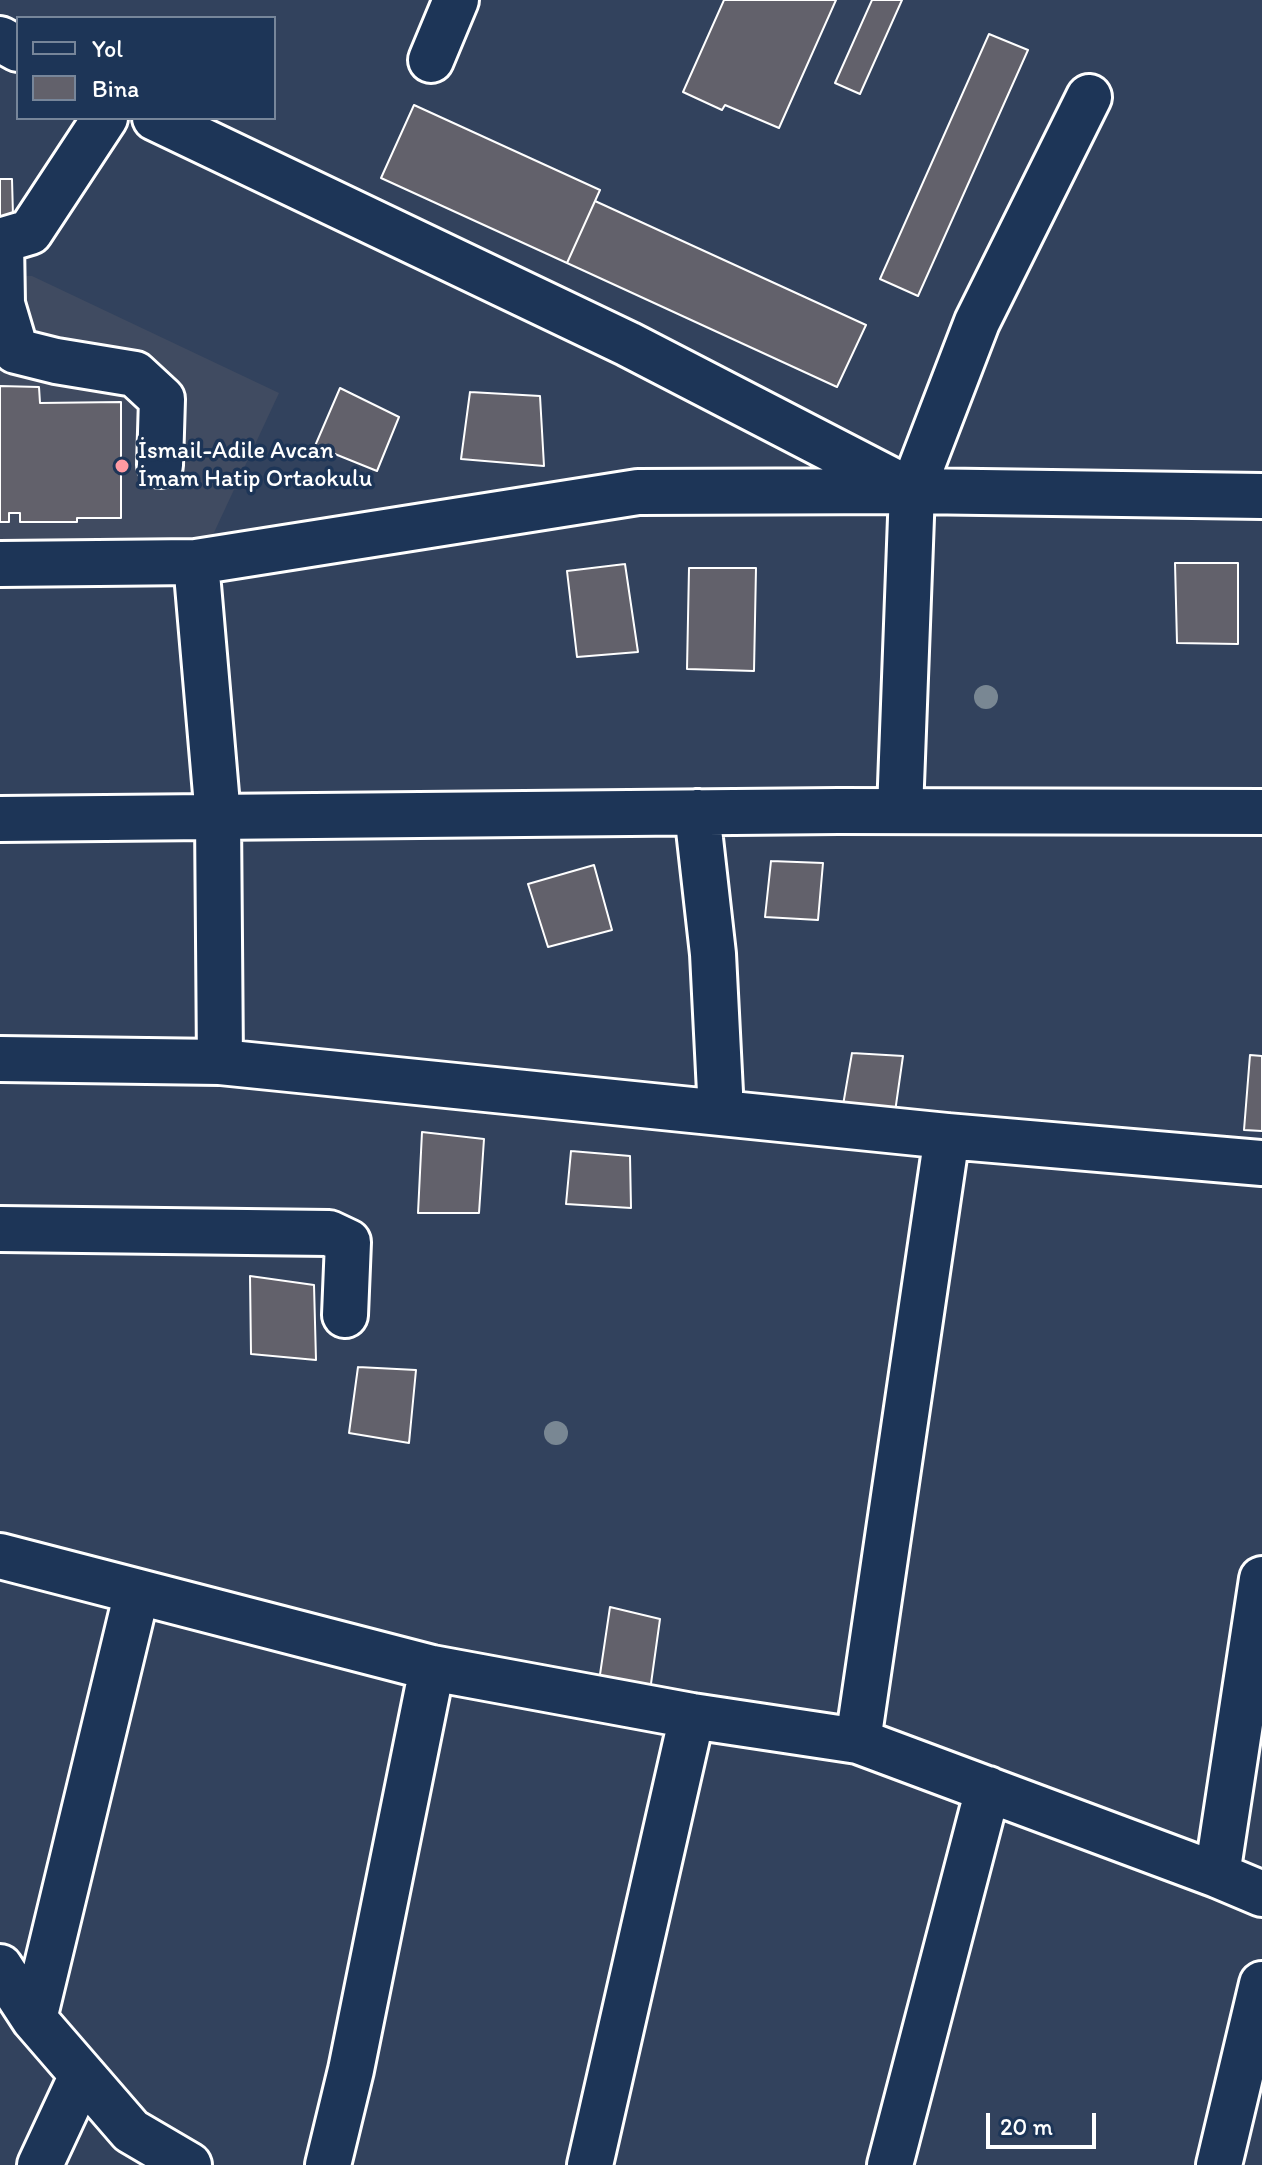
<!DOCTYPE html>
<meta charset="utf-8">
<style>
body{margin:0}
#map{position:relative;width:1262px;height:2165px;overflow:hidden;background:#32425d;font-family:Itim,sans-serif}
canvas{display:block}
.legend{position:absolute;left:16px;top:16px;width:260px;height:104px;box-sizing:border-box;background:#1d3557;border:2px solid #77869a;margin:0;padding:10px 14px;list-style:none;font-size:24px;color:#fff}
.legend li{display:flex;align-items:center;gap:16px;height:40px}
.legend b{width:40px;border:2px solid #77869a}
.scale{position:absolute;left:986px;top:2113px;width:110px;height:36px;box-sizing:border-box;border:4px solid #fff;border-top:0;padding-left:10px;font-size:24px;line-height:28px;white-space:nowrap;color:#fff;-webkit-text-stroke:6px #1d3557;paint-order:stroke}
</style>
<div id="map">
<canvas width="1262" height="2165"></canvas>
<ul class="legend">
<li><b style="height:10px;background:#1d3557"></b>Yol</li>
<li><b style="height:22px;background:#62616b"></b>Bina</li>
</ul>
<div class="scale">20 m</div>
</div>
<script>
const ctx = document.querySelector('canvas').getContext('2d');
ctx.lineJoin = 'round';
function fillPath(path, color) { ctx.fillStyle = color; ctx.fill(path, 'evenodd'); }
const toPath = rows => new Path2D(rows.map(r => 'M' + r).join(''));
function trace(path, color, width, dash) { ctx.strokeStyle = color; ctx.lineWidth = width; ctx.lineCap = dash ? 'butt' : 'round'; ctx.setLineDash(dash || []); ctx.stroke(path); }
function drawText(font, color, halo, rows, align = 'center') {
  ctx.font = font + ' Itim,sans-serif'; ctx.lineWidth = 7; ctx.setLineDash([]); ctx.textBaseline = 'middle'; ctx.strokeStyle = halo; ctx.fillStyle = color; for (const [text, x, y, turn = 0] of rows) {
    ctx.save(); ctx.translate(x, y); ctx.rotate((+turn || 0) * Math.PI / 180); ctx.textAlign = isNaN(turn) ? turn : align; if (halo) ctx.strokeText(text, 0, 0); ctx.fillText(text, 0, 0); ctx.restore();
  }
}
const built = toPath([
 [0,276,32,276,279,393,211,539,0,542]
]);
const building = toPath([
 [724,0,836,0,779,128,725,105,722,110,683,92,724,0],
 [872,0,902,0,860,94,835,83,872,0],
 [989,34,1028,50,918,296,880,279,989,34],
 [414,105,600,190,567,263,381,178,414,105],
 [0,179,12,179,13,216,0,216,0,179],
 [595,201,866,325,837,387,567,263,595,201],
 [0,386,39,387,40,403,121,402,121,518,77,518,77,522,20,522,20,513,9,513,9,522,0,522,0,386],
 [340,388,399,417,377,471,315,446,340,388],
 [470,392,540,396,544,466,461,459,470,392],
 [1175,563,1238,563,1238,644,1177,643,1175,563],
 [625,564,638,652,577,657,567,571,625,564],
 [689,568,756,568,754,671,687,669,689,568],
 [771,861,823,863,818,920,765,917,771,861],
 [594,865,612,930,548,947,528,884,594,865],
 [852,1053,903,1056,894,1119,842,1111,852,1053],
 [1250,1055,1262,1056,1262,1131,1244,1130,1250,1055],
 [422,1132,484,1139,479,1213,418,1213,422,1132],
 [571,1151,630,1156,631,1208,566,1204,571,1151],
 [250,1276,314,1285,316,1360,251,1354,250,1276],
 [358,1367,416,1370,409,1443,349,1433,358,1367],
 [610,1607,660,1619,649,1698,598,1688,610,1607]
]);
const minor = toPath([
 [0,39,18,49],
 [431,60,456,0],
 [155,118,628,344,912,491,900,811],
 [0,241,30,232,105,118],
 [1,241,2,304,16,351,56,361,135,374,162,399,160,465],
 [912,491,977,322,1089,97],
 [196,562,218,817,220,1062],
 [0,564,196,562,638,492,912,491,1262,496],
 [697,812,713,954,721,1112],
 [0,819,839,811,1262,812],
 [0,1059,220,1062,947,1136,1262,1163],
 [0,1229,329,1233,348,1242,345,1315],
 [0,1556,432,1668,692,1716,858,1741,1217,1875,1262,1894],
 [858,1741,947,1136],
 [1217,1875,1262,1579],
 [0,1967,34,2019,131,2131,189,2165],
 [34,2019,137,1592],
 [40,2165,82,2075],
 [328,2165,351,2070,432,1668],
 [590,2165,692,1716],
 [890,2165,988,1789],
 [1219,2165,1262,1984]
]);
const trees = [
 [986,697],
 [556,1433]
];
const markers = [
 [122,466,8,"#ff9aa2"]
];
const poiNames = [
 ["İsmail-Adile Avcan",138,452],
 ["İmam Hatip Ortaokulu",138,480]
];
fillPath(built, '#404b61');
fillPath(building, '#62616b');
trace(building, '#fff', 2);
trace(minor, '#fff', 50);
trace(minor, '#1d3557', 44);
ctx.fillStyle = '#798793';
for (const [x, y] of trees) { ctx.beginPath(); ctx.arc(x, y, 12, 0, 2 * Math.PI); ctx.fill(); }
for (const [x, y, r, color] of markers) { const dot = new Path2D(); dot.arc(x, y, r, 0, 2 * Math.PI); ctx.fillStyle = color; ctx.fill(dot); trace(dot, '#1d3557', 3); }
drawText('24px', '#fff', '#1d3557', poiNames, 'left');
</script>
